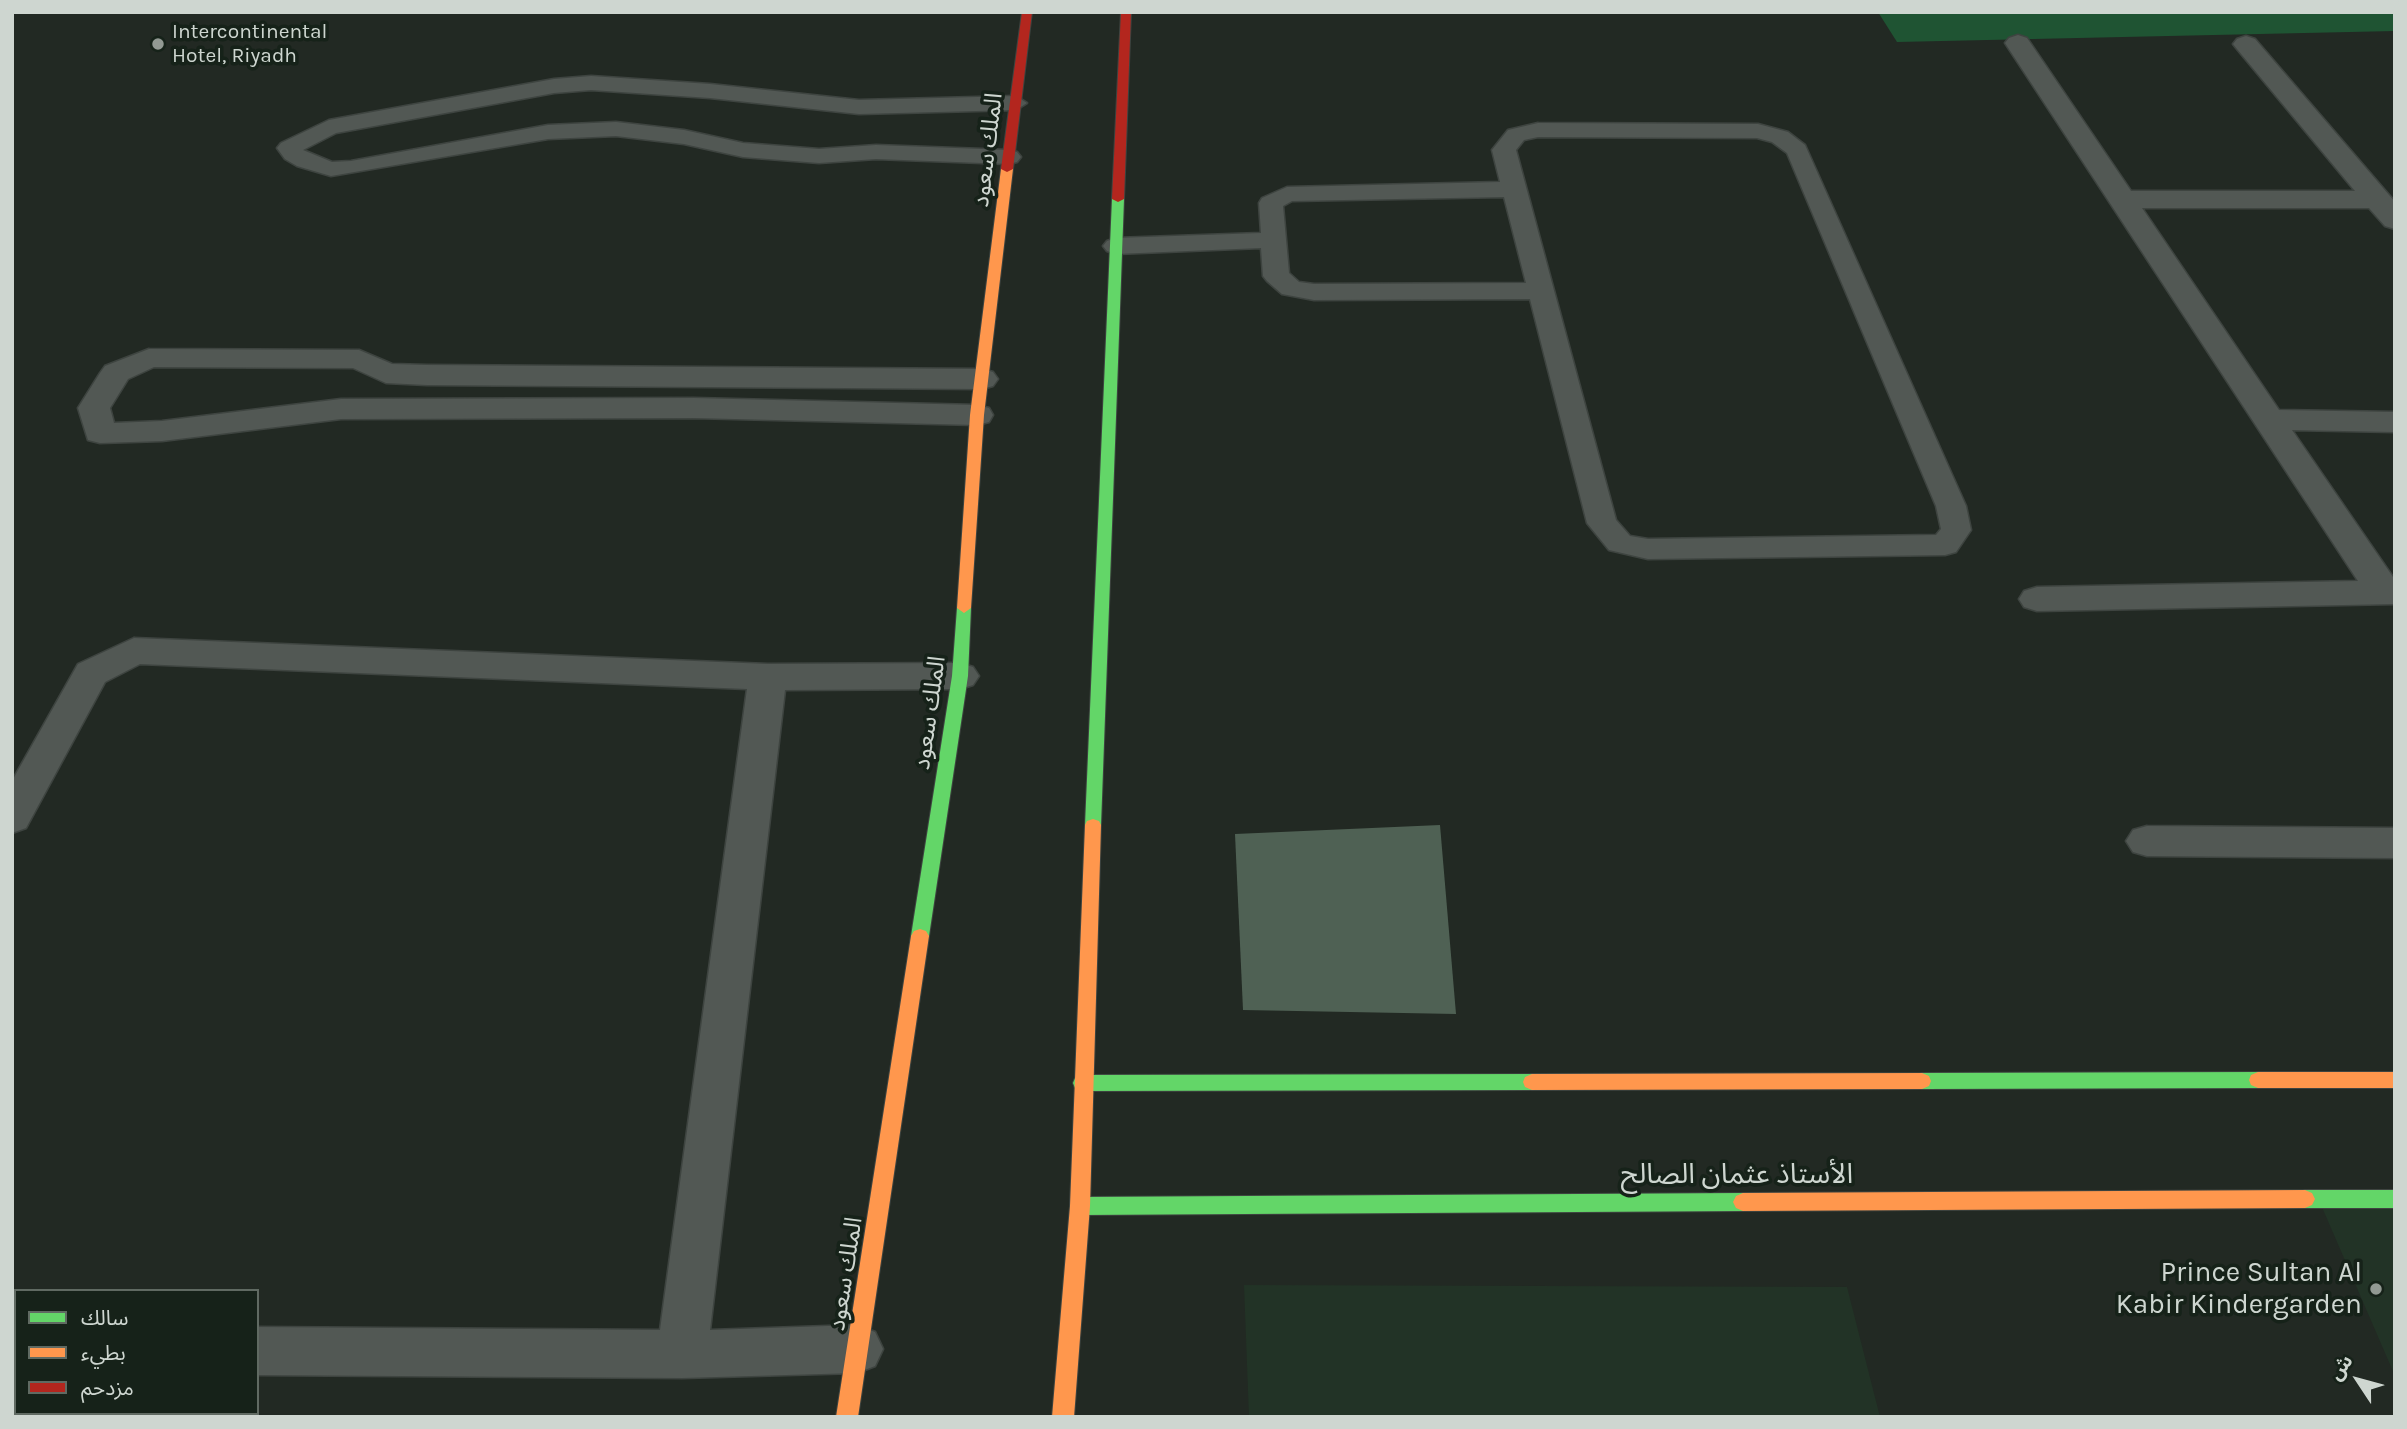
<!DOCTYPE html>
<meta charset="utf-8">
<style>
body{margin:0}
#map{position:relative;width:2407px;height:1429px;overflow:hidden;background:#222923;font-family:Karla,"Noto Sans Arabic",sans-serif}
canvas{display:block}
.frame{position:absolute;inset:0;border:14px solid #ced6d0;pointer-events:none}
.legend{position:absolute;left:14px;top:1289px;width:245px;height:126px;box-sizing:border-box;background:#162219;border:2px solid #606a62;margin:0;padding:9px 12px;list-style:none;font-size:21px;color:#ced6d0}
.legend li{display:flex;align-items:center;gap:14px;height:35px}
.legend b{width:35px;border:2px solid #606a62}
.north{position:absolute;left:2323px;top:1345px;width:70px;height:70px;-webkit-text-stroke:5px #162219;paint-order:stroke;rotate:306deg;font-size:19px;font-weight:700;line-height:28px;text-align:center;color:#ced6d0}
.north::after{content:'';display:block;margin:auto;width:24px;height:32px;background:#ced6d0;clip-path:polygon(50% 0,100% 100%,50% 72%,0 100%)}
</style>
<div id="map">
<canvas width="2407" height="1429"></canvas>
<div class="frame"></div>
<ul class="legend">
<li><b style="height:9px;background:#63d668"></b>سالك</li>
<li><b style="height:9px;background:#ff974d"></b>بطيء</li>
<li><b style="height:9px;background:#b3261e"></b>مزدحم</li>
</ul>
<div class="north">ش</div>
</div>
<script>
const ctx = document.querySelector('canvas').getContext('2d');
ctx.lineJoin = 'round';
function fillPath(path, color) { ctx.fillStyle = color; ctx.fill(path, 'evenodd'); }
const toPath = rows => new Path2D(rows.map(r => 'M' + r).join(''));
function trace(path, color, width, dash) { ctx.strokeStyle = color; ctx.lineWidth = width; ctx.lineCap = dash ? 'butt' : 'round'; ctx.setLineDash(dash || []); ctx.stroke(path); }
function drawText(font, color, halo, rows, align = 'center') {
  ctx.font = font + ' Karla,"Noto Sans Arabic",sans-serif'; ctx.lineWidth = 7; ctx.setLineDash([]); ctx.textBaseline = 'middle'; ctx.strokeStyle = halo; ctx.fillStyle = color; for (const [text, x, y, turn = 0] of rows) {
    ctx.save(); ctx.translate(x, y); ctx.rotate((+turn || 0) * Math.PI / 180); ctx.textAlign = isNaN(turn) ? turn : align; if (halo) ctx.strokeText(text, 0, 0); ctx.fillText(text, 0, 0); ctx.restore();
  }
}
const built = toPath([
 [2318,1198,2395,1201,2395,1376],
 [1244,1285,1847,1287,1880,1417,1249,1417]
]);
const green = toPath([
 [1878,12,2395,12,2395,31,1897,42]
]);
const building = toPath([
 [1440,825,1456,1014,1243,1010,1235,834]
]);
const lane = toPath([
 [591,76,710,84,859,100,1016,96,1027,103,1016,110,859,114,710,98,591,90,554,93,336,133,303,150,332,162,351,161,548,125,616,122,684,130,743,143,819,149,876,145,1009,150,1017,152,1021,157,1017,162,1009,164,876,159,819,163,743,157,684,144,616,136,548,139,331,176,297,166,285,159,277,148,281,143,329,120,554,79,591,76],
 [1538,123,1758,124,1788,132,1805,145,1966,506,1971,530,1956,552,1945,555,1648,559,1609,550,1587,523,1530,299,1314,300,1282,294,1267,281,1263,276,1261,248,1116,254,1107,251,1103,246,1107,241,1116,238,1261,233,1259,203,1262,198,1287,187,1500,182,1492,150,1508,130,1538,123],
 [1538,137,1757,138,1772,142,1787,153,1936,506,1941,529,1936,535,1648,539,1630,536,1616,520,1516,150,1524,140,1538,137],
 [1504,197,1526,283,1314,284,1299,282,1289,273,1283,206,1292,201,1504,197]
]);
const street = toPath([
 [2018,35,2027,38,2131,191,2355,191,2237,49,2233,44,2237,39,2246,36,2255,39,2395,202,2395,229,2385,226,2369,208,2142,208,2279,410,2395,412,2395,432,2292,430,2395,580,2395,604,2037,611,2024,607,2019,599,2024,591,2037,587,2358,581,2005,43,2009,38,2018,35],
 [149,349,359,350,392,364,427,365,982,369,993,372,998,379,993,386,982,389,427,385,386,383,353,368,154,367,128,379,110,408,114,423,162,421,341,399,694,398,977,405,989,408,993,415,989,422,977,425,694,418,341,419,162,441,100,443,88,440,78,408,100,373,105,366,149,349],
 [134,638,768,664,960,663,973,667,979,676,973,685,960,689,785,690,710,1330,857,1325,875,1332,883,1349,875,1366,857,1373,682,1378,257,1375,257,1327,660,1330,747,689,140,664,105,682,26,828,12,833,12,781,78,664,134,638],
 [2147,826,2395,828,2395,858,2147,856,2133,852,2126,841,2133,830,2147,826],
 [12,1325,16,1325,16,1373,12,1373,12,1325]
]);
const fast = toPath([
 [1118,196,1124,199,1101,825,1099,829,1093,831,1087,829,1085,825,1112,199,1118,196],
 [964,603,971,608,968,676,929,936,926,941,920,943,914,941,911,936,952,676,957,608,964,603],
 [2258,1072,2265,1075,2267,1080,2265,1085,2258,1088,1922,1089,1915,1086,1913,1081,1915,1076,1922,1073,2258,1072],
 [1532,1074,1539,1077,1541,1082,1539,1087,1532,1090,1082,1091,1075,1088,1073,1083,1075,1078,1082,1075,1532,1074],
 [2305,1190,2395,1190,2395,1208,2305,1208,2298,1205,2295,1199,2298,1193,2305,1190],
 [1743,1193,1750,1196,1753,1202,1750,1208,1743,1211,1080,1215,1073,1212,1070,1206,1073,1200,1080,1197,1743,1193]
]);
const slow = toPath([
 [1007,166,1013,169,984,415,971,608,964,613,957,608,970,415,1001,169,1007,166],
 [1093,819,1099,821,1101,825,1090,1206,1074,1417,1052,1417,1070,1206,1085,825,1087,821,1093,819],
 [920,929,926,931,929,936,858,1417,836,1417,911,936,914,931,920,929],
 [2258,1072,2395,1072,2395,1088,2258,1088,2251,1085,2249,1080,2251,1075,2258,1072],
 [1922,1073,1929,1076,1931,1081,1929,1086,1922,1089,1532,1090,1525,1087,1523,1082,1525,1077,1532,1074,1922,1073],
 [2305,1190,2312,1193,2315,1199,2312,1205,2305,1208,1743,1211,1736,1208,1733,1202,1736,1196,1743,1193,2305,1190]
]);
const jam = toPath([
 [1022,12,1032,12,1013,169,1007,172,1001,169,1022,12],
 [1121,12,1131,12,1124,199,1118,202,1112,199,1121,12]
]);
const markers = [
 [158,44,7,"#929993"],
 [2376,1289,7,"#929993"]
];
const farPoinames = [
 ["Intercontinental",172,32],
 ["Hotel, Riyadh",172,56]
];
const streetNames = [
 ["الملك سعود",988,150,-83],
 ["الملك سعود",930,713,-82],
 ["الملك سعود",846,1274,-81]
];
const nearStreetnames = [
 ["الأستاذ عثمان الصالح",1737,1175]
];
const nearPoinames = [
 ["Prince Sultan Al",2362,1273],
 ["Kabir Kindergarden",2362,1305]
];
fillPath(built, '#223326');
fillPath(green, '#1f5433');
fillPath(building, '#4f6154');
trace(lane, '#3e4440', 3);
trace(street, '#3e4440', 3);
trace(fast, '#3e4440', 2);
trace(slow, '#3e4440', 2);
trace(jam, '#3e4440', 2);
fillPath(lane, '#525854');
fillPath(street, '#525854');
fillPath(fast, '#63d668');
fillPath(slow, '#ff974d');
fillPath(jam, '#b3261e');
for (const [x, y, r, color] of markers) { const dot = new Path2D(); dot.arc(x, y, r, 0, 2 * Math.PI); ctx.fillStyle = color; ctx.fill(dot); trace(dot, '#162219', 2.5); }
drawText('21px', '#ced6d0', '#162219', farPoinames, 'left');
drawText('24px', '#ced6d0', '#162219', streetNames);
drawText('28px', '#ced6d0', '#162219', nearStreetnames);
drawText('28px', '#ced6d0', '#162219', nearPoinames, 'right');
</script>
